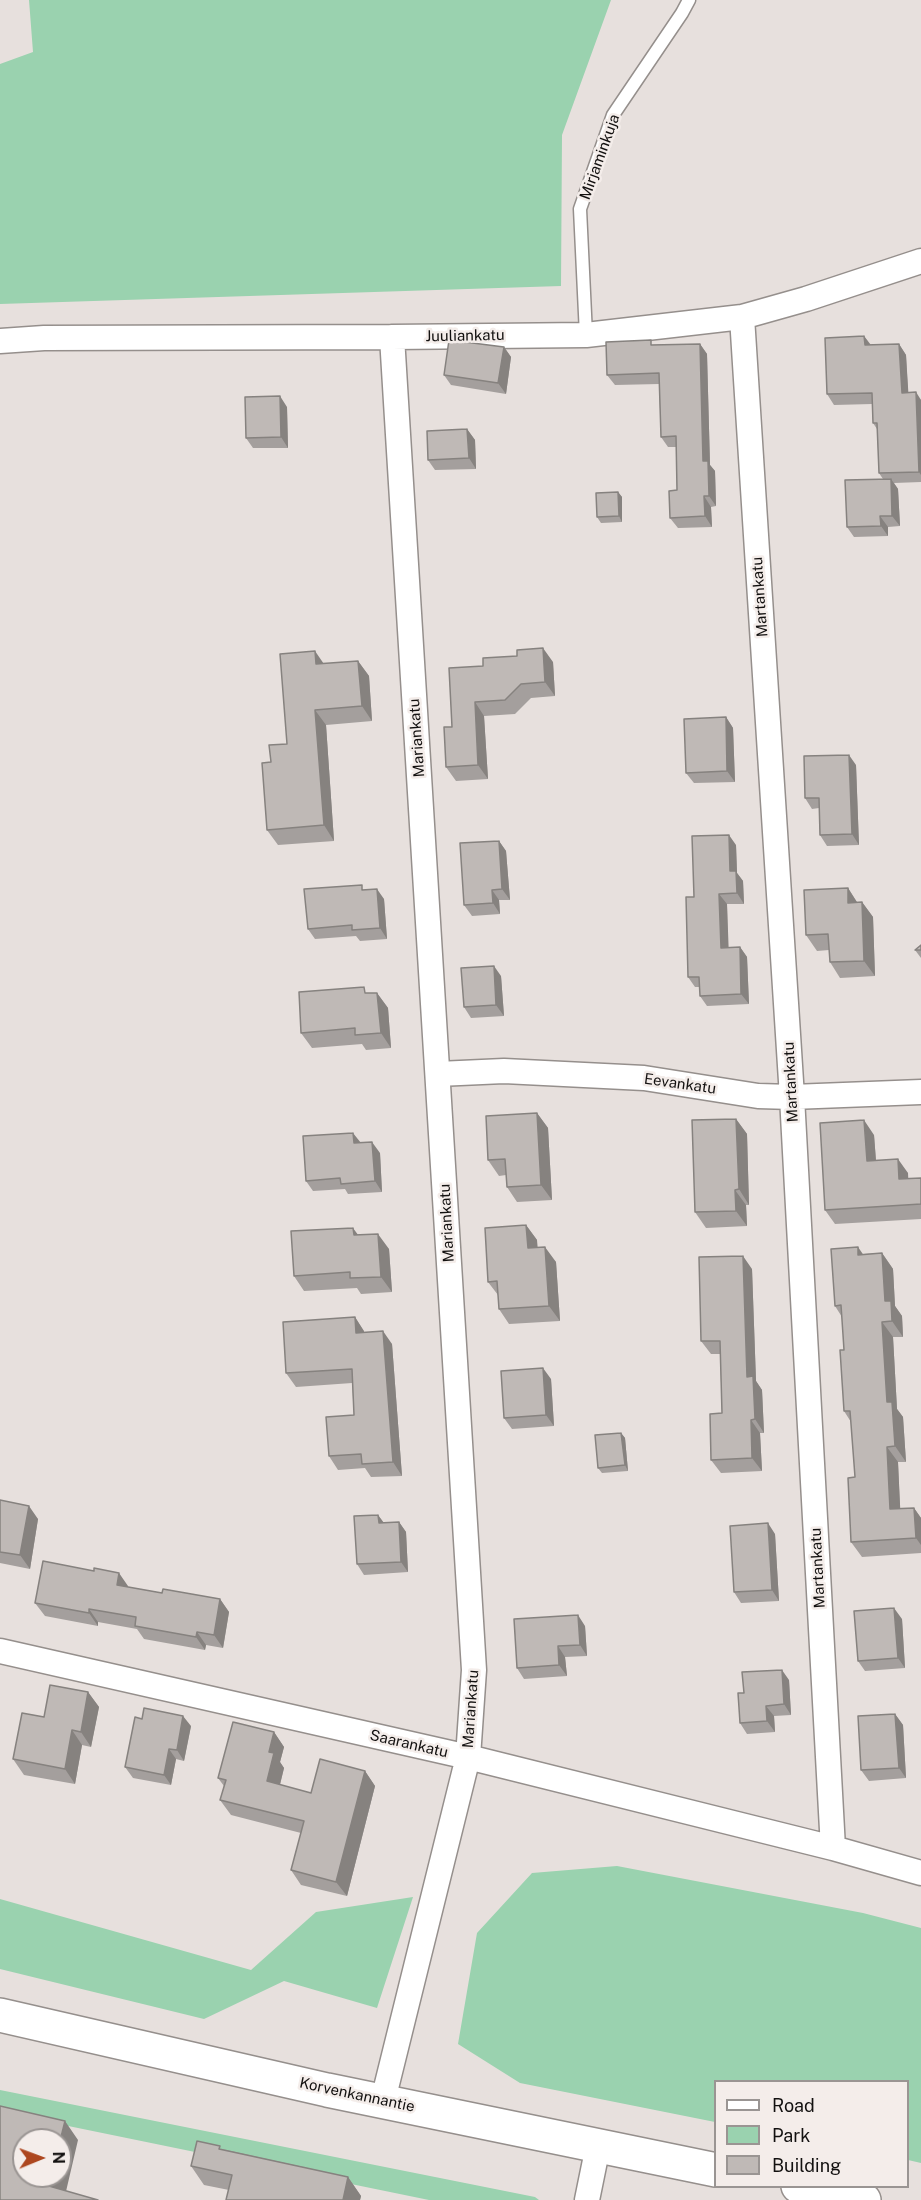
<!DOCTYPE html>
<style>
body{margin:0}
#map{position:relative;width:921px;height:2200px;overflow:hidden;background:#e7e0dd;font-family:"Public Sans",sans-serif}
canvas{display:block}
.legend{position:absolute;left:714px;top:2080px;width:195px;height:108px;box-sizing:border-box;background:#f4edea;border:2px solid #9a9593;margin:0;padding:8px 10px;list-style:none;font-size:18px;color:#131110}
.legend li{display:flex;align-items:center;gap:12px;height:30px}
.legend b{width:30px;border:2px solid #9a9593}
.north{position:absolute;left:12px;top:2128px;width:60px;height:60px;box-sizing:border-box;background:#f4edea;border:2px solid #9a9593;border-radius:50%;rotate:89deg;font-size:16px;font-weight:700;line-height:24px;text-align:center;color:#131110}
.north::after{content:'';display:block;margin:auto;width:21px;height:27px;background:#ad471f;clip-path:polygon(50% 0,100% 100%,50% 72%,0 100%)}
</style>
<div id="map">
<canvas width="921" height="2200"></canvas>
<ul class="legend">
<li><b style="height:8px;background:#fff"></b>Road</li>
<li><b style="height:16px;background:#9ad2af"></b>Park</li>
<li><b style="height:16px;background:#bfb9b6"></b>Building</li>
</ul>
<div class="north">N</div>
</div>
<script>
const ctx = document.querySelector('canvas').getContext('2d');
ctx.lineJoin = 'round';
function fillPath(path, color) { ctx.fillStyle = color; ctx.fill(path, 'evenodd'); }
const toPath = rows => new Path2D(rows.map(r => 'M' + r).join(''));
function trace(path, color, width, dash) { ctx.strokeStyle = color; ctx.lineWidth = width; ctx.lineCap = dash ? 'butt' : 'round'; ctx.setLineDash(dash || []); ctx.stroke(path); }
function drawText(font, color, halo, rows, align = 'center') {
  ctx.font = font + ' "Public Sans",sans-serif'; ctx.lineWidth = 5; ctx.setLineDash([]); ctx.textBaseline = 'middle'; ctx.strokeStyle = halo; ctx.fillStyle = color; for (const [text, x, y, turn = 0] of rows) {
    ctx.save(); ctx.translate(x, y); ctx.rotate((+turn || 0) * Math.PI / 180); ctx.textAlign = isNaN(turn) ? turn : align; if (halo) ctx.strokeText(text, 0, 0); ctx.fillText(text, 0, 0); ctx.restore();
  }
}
const green = toPath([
 [29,0,611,0,562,135,561,286,0,304,0,64,33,52],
 [617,1866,863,1913,921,1928,921,2163,908,2160,908,2082,716,2082,715,2122,520,2083,458,2044,477,1933,532,1873],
 [413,1897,377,2008,284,1981,204,2019,0,1969,0,1899,251,1970,316,1912],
 [0,2090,535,2197,539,2200,429,2200,0,2112]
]);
const lane = toPath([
 [586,335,580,209,613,115,682,13,689,0]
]);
const street = toPath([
 [742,317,792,1097,833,1848],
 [0,341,44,338,392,337,586,335,742,317,806,299,921,261],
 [438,1074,504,1071,644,1078,758,1096,792,1097,921,1092],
 [0,1651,468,1757,833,1848,921,1873],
 [383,2100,468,1757,474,1670,392,337],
 [587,2200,598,2146]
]);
const secondary = toPath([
 [0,2015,327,2090,716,2170],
 [798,2186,864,2200]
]);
const wall = toPath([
 [864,336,871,345,899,344,906,355,908,392,921,400,921,482,894,483,898,489,900,526,888,527,888,536,854,537,847,527,883,479,879,473,877,429,873,423,872,404,834,405,827,394],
 [700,344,707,354,710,465,715,471,716,506,711,507,712,527,678,528,670,518,677,490,676,447,668,447,661,437,659,384,615,385,607,375,655,345],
 [504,347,511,357,506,394,451,385,444,375],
 [287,407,288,448,253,448,246,438],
 [467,429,475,440,476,469,435,470,428,460],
 [618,492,622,497,622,522,601,523,597,517],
 [358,661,369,676,372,721,326,725,334,841,278,845,267,830,271,762,287,744,324,664],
 [553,662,555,696,531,698,515,714,484,716,488,779,456,781,446,767,452,727,449,668],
 [726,717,733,728,735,782,694,783,686,773],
 [856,765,859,845,827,846,820,835,819,808,812,809,805,798],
 [499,841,506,851,510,900,499,900,500,914,472,916,464,905],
 [736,845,737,873,743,881,744,904,727,904,728,947,740,947,747,957,749,1004,707,1006,700,996,700,987,695,987,688,977,694,897],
 [848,888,857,902,862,902,873,917,875,976,840,978,830,962,829,950,817,951,806,935],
 [365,890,384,899,387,939,360,941,356,936,315,939,308,929],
 [921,945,921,958,915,950],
 [501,976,504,1016,471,1018,464,1007],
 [368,993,377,993,388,1008,391,1048,366,1050,362,1044,312,1048,301,1033],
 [537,1113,548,1128,552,1200,517,1202,507,1187,506,1175,499,1176,488,1160],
 [736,1119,747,1134,749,1205,746,1205,747,1226,706,1228,695,1212],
 [874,1135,876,1160,908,1173,908,1178,921,1178,921,1219,835,1224,825,1210],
 [380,1153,382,1192,348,1194,345,1189,313,1191,306,1181],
 [526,1225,537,1240,537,1247,556,1262,560,1321,509,1324,499,1309,498,1295,488,1282],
 [359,1235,389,1249,392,1292,361,1294,357,1288,304,1291,294,1276],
 [882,1253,893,1269,895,1306,902,1316,903,1337,893,1337,897,1409,903,1417,906,1462,898,1462,900,1509,914,1508,921,1518,921,1553,862,1557,851,1542,855,1477,851,1422,844,1411,844,1350,842,1317,835,1306,863,1254],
 [752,1269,756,1381,762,1390,764,1433,760,1433,762,1471,721,1473,711,1460,722,1413,720,1354,711,1354,701,1341],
 [355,1317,364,1332,392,1344,402,1476,371,1477,365,1468,338,1470,329,1456,354,1415,352,1383,296,1387,286,1373],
 [551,1379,554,1426,512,1429,504,1418],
 [621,1433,625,1438,628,1471,602,1473,598,1468],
 [0,1500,38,1519,30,1569,0,1563],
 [378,1515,384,1523,399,1522,406,1532,408,1572,364,1575,357,1564],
 [775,1534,779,1601,741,1603,734,1592],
 [128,1586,128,1587,162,1593,220,1599,229,1612,223,1648,206,1645,205,1650,144,1639,137,1629,98,1622,98,1626,45,1616,35,1603],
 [902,1619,905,1668,865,1671,858,1661],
 [585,1626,587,1656,565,1657,567,1676,524,1679,517,1668],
 [789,1680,791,1715,774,1716,775,1732,747,1734,740,1723,744,1693],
 [88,1692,99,1707,91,1747,82,1745,75,1784,24,1775,13,1759,44,1717],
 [895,1714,903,1725,906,1778,869,1781,861,1770],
 [191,1726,184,1761,176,1759,171,1785,133,1778,125,1767],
 [274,1732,284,1747,280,1762,284,1768,280,1785,311,1793,365,1771,375,1786,347,1896,301,1885,291,1870,301,1833,231,1815,220,1800,224,1786,218,1778],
 [222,2149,348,2177,361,2196,360,2200,226,2200,229,2190,204,2185,191,2166]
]);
const shadedWall = toPath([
 [864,336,872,347,865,345],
 [700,344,707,354,710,465,715,471,716,506,709,496,703,461],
 [899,344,906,355,909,403,902,393],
 [504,347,511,357,506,394,498,383],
 [916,392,921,400,921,475,919,472],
 [280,396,287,407,288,448,281,437],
 [467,429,475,440,476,469,469,458],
 [891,479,898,489,900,526,892,516],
 [618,492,622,497,622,522,619,516],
 [704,496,711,507,712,527,705,516],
 [880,516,888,527,888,536,881,526],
 [543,648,553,662,555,696,545,682],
 [315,651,326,667,316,664],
 [358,661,369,676,372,721,362,706],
 [475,702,484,716,488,779,478,765],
 [315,710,326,725,334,841,324,825],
 [726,717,733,728,735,782,727,771],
 [849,755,856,765,859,845,852,834],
 [729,835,736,845,737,873,743,881,744,904,737,893,730,871],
 [499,841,506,851,510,900,502,889],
 [848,888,858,904,848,903],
 [377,889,384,899,387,939,380,928],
 [492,890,499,900,500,914,493,903],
 [719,894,727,904,729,958,721,948],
 [862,902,873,917,875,976,864,961],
 [740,947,747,957,749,1004,741,994],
 [494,966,501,976,504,1016,496,1005],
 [377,993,388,1008,391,1048,381,1033],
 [537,1113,548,1128,552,1200,541,1185],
 [736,1119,747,1134,749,1205,739,1189],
 [864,1120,874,1135,877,1175,867,1161],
 [353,1133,361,1143,354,1143],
 [372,1142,380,1153,382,1192,375,1181],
 [898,1159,908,1173,909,1194,899,1179],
 [735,1190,746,1205,747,1226,736,1211],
 [526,1225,537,1240,539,1263,528,1248],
 [353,1228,364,1243,354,1235],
 [378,1234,389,1249,392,1292,381,1277],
 [545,1247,556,1262,560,1321,549,1306],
 [858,1247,869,1263,858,1255],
 [882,1253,893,1269,895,1306,902,1316,903,1337,892,1321,885,1301],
 [743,1256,752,1269,756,1381,762,1390,764,1433,755,1419,747,1377],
 [355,1317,364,1331,365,1346,356,1333],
 [882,1322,893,1337,897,1409,903,1417,906,1462,895,1446,887,1402],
 [383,1331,392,1344,402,1476,393,1462],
 [543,1368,551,1379,554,1426,546,1415],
 [751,1420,760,1433,762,1471,752,1458],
 [621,1433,625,1438,628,1471,625,1465],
 [887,1447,898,1462,901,1525,890,1509],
 [29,1506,38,1519,30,1569,20,1555],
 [914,1508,921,1518,921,1545,916,1538],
 [378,1515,386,1526,379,1523],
 [399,1522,406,1532,408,1572,401,1562],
 [768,1523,775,1534,779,1601,772,1590],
 [119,1573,128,1586,126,1598,117,1585],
 [220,1599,229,1612,223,1648,214,1635],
 [894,1608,902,1619,905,1668,898,1658],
 [89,1609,98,1622,98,1626,89,1613],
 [578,1615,585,1626,587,1656,580,1645],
 [197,1632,206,1645,205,1650,196,1637],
 [558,1646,565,1657,567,1676,559,1665],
 [782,1670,789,1680,791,1715,784,1704],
 [88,1692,99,1707,91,1747,81,1732],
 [766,1706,774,1716,775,1732,767,1721],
 [895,1714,903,1725,906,1778,899,1768],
 [183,1716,191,1726,184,1761,177,1750],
 [72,1730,82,1745,75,1784,65,1769],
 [274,1732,284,1747,280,1762,284,1768,277,1796,267,1781,269,1752],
 [169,1749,176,1759,171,1785,164,1775],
 [365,1771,375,1786,347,1896,336,1882],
 [65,2121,78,2140,64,2200,49,2186,52,2176,60,2176,60,2141],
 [348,2177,361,2196,360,2200,343,2200]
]);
const building = toPath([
 [864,336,865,345,899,344,902,393,916,392,919,472,879,473,877,423,873,423,872,393,827,394,825,338,864,336],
 [449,340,504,347,498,383,444,375,449,340],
 [651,340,651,345,700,344,703,461,708,461,709,496,704,496,705,516,670,518,669,491,677,490,676,436,661,437,659,373,607,375,606,342,651,340],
 [280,396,281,437,246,438,245,397,280,396],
 [467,429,469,458,428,460,427,431,467,429],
 [891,479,892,516,880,516,881,526,847,527,845,480,891,479],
 [618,492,619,516,597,517,596,493,618,492],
 [543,648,545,682,521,684,505,700,475,702,478,765,446,767,444,727,452,727,449,668,483,666,483,658,517,656,517,650,543,648],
 [315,651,316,664,358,661,362,706,315,710,324,825,267,830,262,763,271,762,269,745,287,744,280,654,315,651],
 [726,717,727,771,686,773,684,719,726,717],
 [849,755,852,834,820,835,819,798,805,798,804,756,849,755],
 [729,835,730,871,736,871,737,893,719,894,721,948,740,947,741,994,700,996,699,977,688,977,686,897,694,897,692,836,729,835],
 [499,841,502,889,492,890,493,903,464,905,460,843,499,841],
 [362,885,362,890,377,889,380,928,352,930,352,925,308,929,304,889,362,885],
 [848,888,848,903,862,902,864,961,830,962,828,934,806,935,804,890,848,888],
 [921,945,921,950,915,950,921,945],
 [494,966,496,1005,464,1007,461,968,494,966],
 [364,987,365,993,377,993,381,1033,355,1035,355,1028,301,1033,299,992,364,987],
 [537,1113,541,1185,507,1187,505,1159,488,1160,486,1116,537,1113],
 [736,1119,739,1189,735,1190,736,1211,695,1212,692,1120,736,1119],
 [864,1120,867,1161,898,1159,899,1179,921,1178,921,1204,825,1210,820,1123,864,1120],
 [353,1133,354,1143,372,1142,375,1181,341,1184,340,1178,306,1181,303,1136,353,1133],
 [526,1225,528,1248,545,1247,549,1306,499,1309,497,1281,488,1282,485,1228,526,1225],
 [353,1228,354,1235,378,1234,381,1277,350,1278,350,1272,294,1276,291,1231,353,1228],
 [858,1247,858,1255,882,1253,885,1301,891,1301,892,1321,882,1322,887,1402,892,1402,895,1446,887,1447,890,1509,914,1508,916,1538,851,1542,848,1478,855,1477,850,1411,844,1411,840,1350,844,1350,841,1305,835,1306,831,1249,858,1247],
 [743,1256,747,1377,753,1376,755,1419,751,1420,752,1458,711,1460,710,1414,722,1413,720,1341,701,1341,699,1257,743,1256],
 [355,1317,356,1333,383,1331,393,1462,362,1464,361,1454,329,1456,326,1417,354,1415,352,1369,286,1373,283,1322,355,1317],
 [543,1368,546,1415,504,1418,501,1371,543,1368],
 [621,1433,625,1465,598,1468,595,1435,621,1433],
 [0,1500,29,1506,20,1555,0,1552,0,1500],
 [378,1515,379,1523,399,1522,401,1562,357,1564,354,1516,378,1515],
 [768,1523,772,1590,734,1592,730,1526,768,1523],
 [43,1561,94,1571,94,1568,119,1573,117,1585,162,1593,163,1589,220,1599,214,1635,197,1632,196,1637,135,1626,136,1617,89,1609,89,1613,35,1603,43,1561],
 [894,1608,898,1658,858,1661,854,1611,894,1608],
 [578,1615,580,1645,558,1646,559,1665,517,1668,514,1619,578,1615],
 [782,1670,784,1704,766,1706,767,1721,740,1723,738,1693,744,1693,742,1672,782,1670],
 [50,1685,88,1692,81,1732,72,1730,65,1769,13,1759,22,1713,44,1717,50,1685],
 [144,1708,183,1716,177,1750,169,1749,164,1775,125,1767,135,1717,142,1719,144,1708],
 [895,1714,899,1768,861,1770,858,1716,895,1714],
 [233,1722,274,1732,269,1752,274,1753,267,1781,311,1793,320,1759,365,1771,336,1882,291,1870,304,1821,220,1800,226,1780,218,1778,233,1722],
 [0,2106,65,2121,60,2141,24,2140,24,2176,52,2176,49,2186,98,2200,0,2200,0,2106],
 [197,2141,220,2146,219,2149,348,2177,343,2200,226,2200,232,2175,191,2166,197,2141]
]);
const streetNames = [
 ["Mirjaminkuja",600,157,-70],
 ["Juuliankatu",465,336,-1],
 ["Martankatu",760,597,-94],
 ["Mariankatu",417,738,-94],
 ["Martankatu",791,1082,-93],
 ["Eevankatu",680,1084,8],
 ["Mariankatu",447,1223,-93],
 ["Martankatu",818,1568,-93],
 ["Mariankatu",471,1709,-86],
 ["Saarankatu",409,1744,13],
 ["Korvenkannantie",357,2095,12]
];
fillPath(green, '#9ad2af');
trace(lane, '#958f8c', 15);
trace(street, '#958f8c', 27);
trace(secondary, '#958f8c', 36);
trace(lane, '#fff', 12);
trace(street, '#fff', 24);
trace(secondary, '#fff', 33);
fillPath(wall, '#a49f9d');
fillPath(shadedWall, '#86827f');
fillPath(building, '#bfb9b6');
trace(building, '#86827f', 1.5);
drawText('15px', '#131110', '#f4edea', streetNames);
</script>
